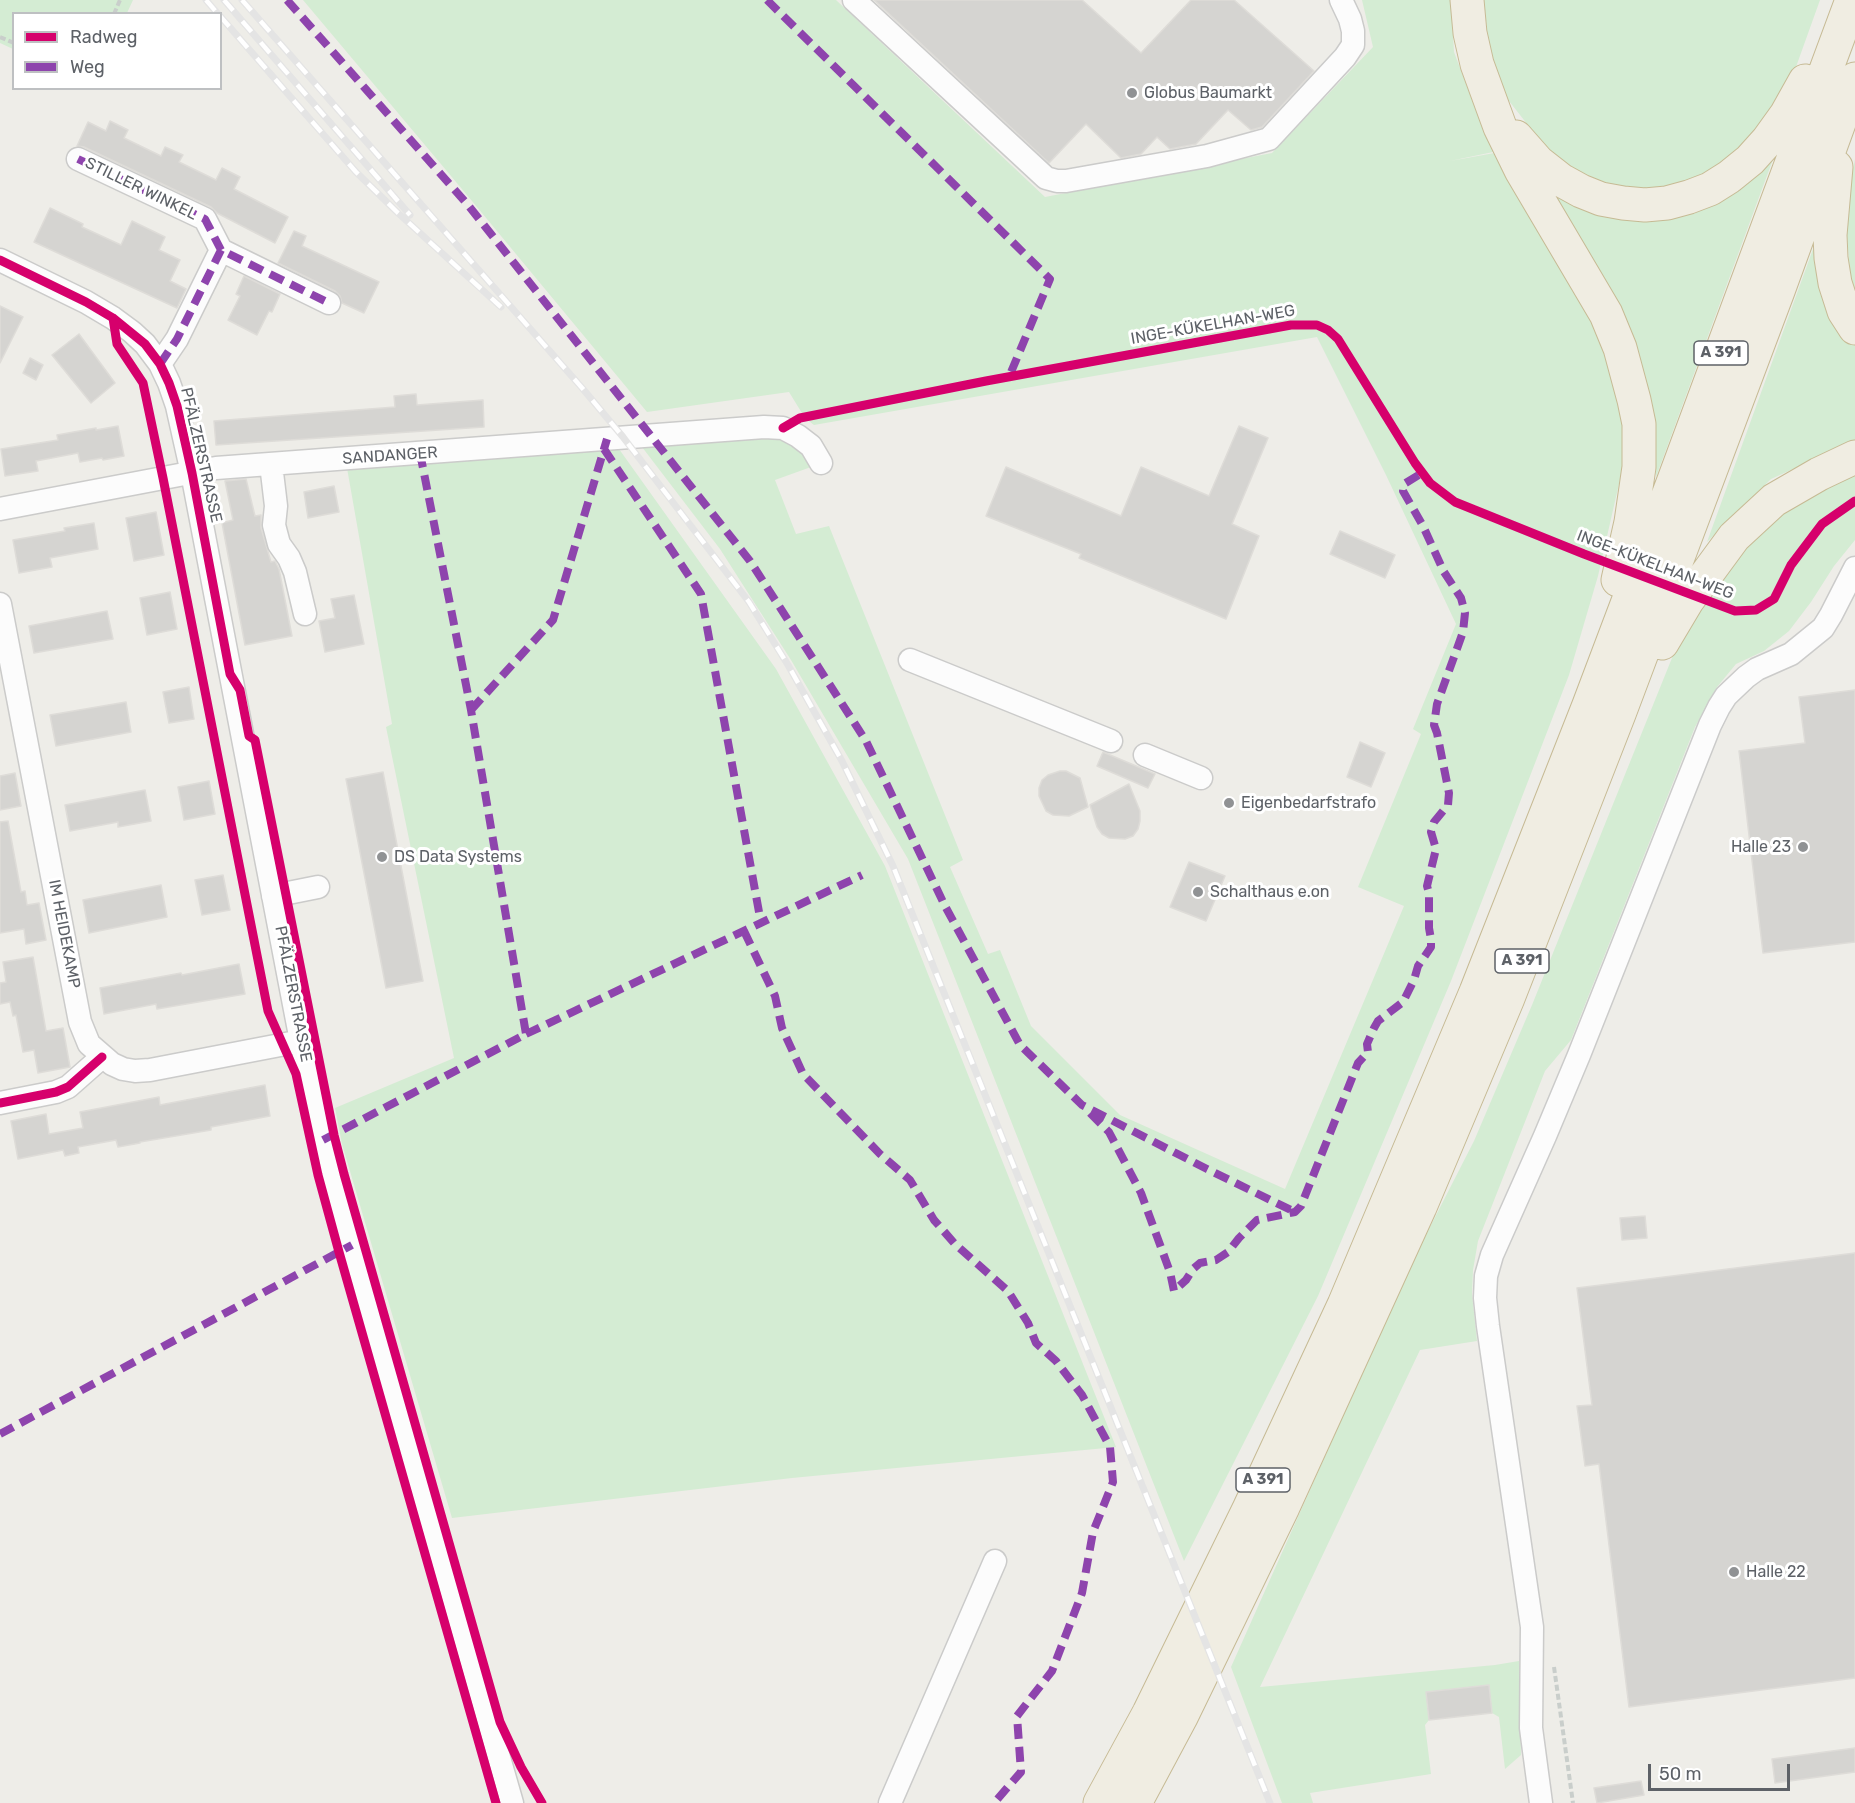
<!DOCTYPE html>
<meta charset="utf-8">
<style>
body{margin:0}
#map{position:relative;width:1855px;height:1803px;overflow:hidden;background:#eeede8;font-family:Rubik,sans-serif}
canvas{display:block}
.legend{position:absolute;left:12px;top:12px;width:210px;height:78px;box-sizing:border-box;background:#fff;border:2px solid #bec0c2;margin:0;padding:8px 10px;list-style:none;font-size:18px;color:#5d6167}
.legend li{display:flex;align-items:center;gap:12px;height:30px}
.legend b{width:30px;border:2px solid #bec0c2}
.scale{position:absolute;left:1648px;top:1764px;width:142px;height:27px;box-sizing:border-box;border:3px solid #5d6167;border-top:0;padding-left:8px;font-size:18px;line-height:21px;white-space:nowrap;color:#5d6167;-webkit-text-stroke:4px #fff;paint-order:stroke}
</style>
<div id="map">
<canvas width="1855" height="1803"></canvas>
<ul class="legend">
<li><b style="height:8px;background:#d6006c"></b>Radweg</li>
<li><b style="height:8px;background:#8e44ad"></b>Weg</li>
</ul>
<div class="scale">50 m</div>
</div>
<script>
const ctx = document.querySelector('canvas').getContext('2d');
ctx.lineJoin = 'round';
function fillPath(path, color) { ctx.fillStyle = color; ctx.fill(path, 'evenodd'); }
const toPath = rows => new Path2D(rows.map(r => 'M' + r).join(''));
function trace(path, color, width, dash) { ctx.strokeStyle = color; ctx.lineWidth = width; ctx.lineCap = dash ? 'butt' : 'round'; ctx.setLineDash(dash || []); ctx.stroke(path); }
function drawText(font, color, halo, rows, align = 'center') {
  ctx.font = font + ' Rubik,sans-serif'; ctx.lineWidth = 6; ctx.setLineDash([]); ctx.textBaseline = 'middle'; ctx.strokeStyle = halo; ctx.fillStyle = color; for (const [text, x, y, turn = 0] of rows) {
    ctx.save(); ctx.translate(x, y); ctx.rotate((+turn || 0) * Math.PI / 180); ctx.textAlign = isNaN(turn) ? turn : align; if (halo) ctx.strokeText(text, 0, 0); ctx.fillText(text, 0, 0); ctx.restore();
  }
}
const green = toPath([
 [0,0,133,0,127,13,14,14,13,49,0,43],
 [303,0,836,0,1045,197,1272,153,1373,47,1362,0,1451,0,1454,52,1480,121,1498,151,1450,161,1500,152,1603,326,1631,431,1598,576,1569,675,1451,981,1318,1296,1184,1561,908,859,791,660,720,549,642,447,767,437,780,439,798,448,811,467,775,480,796,534,829,526,963,860,950,867,988,954,1000,950,1031,1026,1120,1115,1285,1189,1404,906,1358,887,1421,734,1413,729,1456,624,1386,475,1317,337,814,425,805,418,789,392,647,412,472,201],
 [1484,0,1820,0,1787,92,1746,145,1708,176,1659,188,1626,189,1579,177,1549,152,1502,92,1489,50],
 [1779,143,1656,477,1653,431,1542,176,1647,212],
 [1855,159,1855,291,1850,272,1845,211],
 [1818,247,1845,336,1855,345,1855,441,1771,479,1707,542,1813,249],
 [619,449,776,669,885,866,1116,1447,792,1478,452,1518,342,1144,335,1108,454,1058,386,727,392,724,347,468],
 [1855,469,1855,540,1834,566,1811,602,1789,631,1764,651,1736,664,1717,687,1695,727,1571,1040,1545,1071,1478,1241,1473,1270,1472,1294,1477,1341,1420,1350,1260,1687,1495,1665,1519,1661,1521,1755,1505,1769,1499,1717,1492,1713,1489,1685,1426,1692,1429,1720,1425,1725,1431,1774,1310,1793,1313,1803,1282,1803,1231,1667,1409,1268,1474,1141,1532,1005,1676,648,1734,554,1790,502]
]);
const building = toPath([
 [874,0,1082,0,1141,53,1191,0,1234,0,1314,71,1262,127,1251,130,1228,110,1196,144,1170,149,1157,137,1141,154,1121,158,1086,124,1049,163,874,0],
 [110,121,128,130,124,138,161,156,165,147,183,155,179,162,216,180,222,168,240,177,234,189,288,217,275,243,217,213,211,207,84,147,77,146,88,122,106,131,110,121],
 [50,208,83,224,82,227,121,245,132,221,165,237,159,250,180,260,170,281,186,289,177,308,34,242,50,208],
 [294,231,306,236,302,246,379,282,364,313,342,303,340,296,335,291,278,263,294,231],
 [244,276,280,294,272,312,269,311,257,335,228,320,240,296,236,294,244,276],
 [0,306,23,317,0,363,0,306],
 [79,334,115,383,91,403,52,355,79,334],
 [30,358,43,365,36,380,23,373,30,358],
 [416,394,417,405,483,400,484,427,216,445,214,421,395,407,394,396,416,394],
 [118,426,124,456,103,460,102,458,80,462,78,453,36,461,38,471,5,476,1,449,58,440,57,435,96,428,96,430,118,426],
 [1239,426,1268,438,1232,524,1259,536,1226,619,1079,558,1081,554,986,516,1006,467,1121,516,1141,467,1209,496,1239,426],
 [246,479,255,516,261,515,261,528,271,562,275,561,279,569,292,636,245,645,222,523,233,520,225,481,246,479],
 [334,486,339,512,308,518,304,492,334,486],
 [156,512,164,555,134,561,126,518,156,512],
 [94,523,98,549,50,558,52,567,19,573,13,540,65,531,64,528,94,523],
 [1340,531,1395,555,1385,578,1330,554,1340,531],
 [170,592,177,629,147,635,140,598,170,592],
 [354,595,364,644,325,652,319,621,335,618,331,599,354,595],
 [107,611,113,639,34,653,29,626,107,611],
 [189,687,194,719,169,723,163,692,189,687],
 [1855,690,1855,942,1763,953,1739,751,1805,743,1799,697,1855,690],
 [126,702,131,732,56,746,50,715,126,702],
 [1360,742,1385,753,1371,787,1347,777,1360,742],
 [1103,752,1155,774,1148,788,1097,766,1103,752],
 [1060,771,1066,771,1080,778,1088,807,1069,816,1053,815,1046,811,1039,796,1039,788,1042,780,1048,775,1060,771],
 [383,772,423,981,386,988,346,779,383,772],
 [15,773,21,806,0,810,0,776,15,773],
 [209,781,215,814,184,820,178,787,209,781],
 [1129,784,1140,811,1140,821,1138,829,1133,836,1125,839,1109,838,1102,834,1097,827,1090,805,1129,784],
 [145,790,151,821,118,827,118,822,70,831,65,805,145,790],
 [8,821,21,892,25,891,27,905,39,903,46,940,26,944,24,929,0,933,0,822,8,821],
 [1189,862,1225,876,1206,921,1170,907,1189,862],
 [223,875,230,910,202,915,195,880,223,875],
 [161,885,167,917,89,933,83,900,161,885],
 [33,957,46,1031,63,1028,70,1067,38,1073,34,1050,23,1052,16,1015,13,1016,10,1002,0,1004,0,983,6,982,3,962,33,957],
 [239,964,245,994,157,1009,156,1004,104,1014,100,988,181,973,182,975,239,964],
 [265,1085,270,1116,211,1127,211,1130,140,1142,140,1143,118,1147,116,1140,78,1147,79,1153,65,1156,63,1150,18,1159,11,1121,46,1114,49,1134,83,1128,80,1112,159,1097,160,1105,265,1085],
 [1645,1216,1647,1238,1622,1240,1620,1218,1645,1216],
 [1855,1253,1855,1678,1629,1707,1599,1464,1585,1466,1577,1406,1592,1405,1577,1288,1855,1253],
 [1489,1685,1492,1713,1429,1720,1426,1692,1489,1685],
 [1855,1748,1855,1772,1775,1783,1772,1759,1855,1748],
 [1641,1781,1644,1795,1597,1803,1594,1788,1641,1781]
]);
const path = toPath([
 [114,14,120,0],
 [0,37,14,43],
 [1554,1667,1573,1803]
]);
const minor = toPath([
 [854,0,1046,178,1057,181,1066,181,1207,156,1269,139,1345,57,1353,45,1353,31,1350,19,1341,0],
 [78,159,205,219,221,250],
 [0,260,86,302,113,318,132,332,145,344,160,364,169,383,177,406,192,473,301,1041,323,1140,337,1192,512,1803],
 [160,364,177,339,221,250,329,303],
 [271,464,276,506,274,525,279,544,289,558,295,572,305,614],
 [0,509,216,468,764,427,783,428,798,436,811,446,821,463],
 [0,604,80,1022,89,1044,112,1064,123,1069,135,1071,150,1070,301,1041],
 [910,660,1111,741],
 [1145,755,1201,778],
 [273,896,318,887],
 [0,1103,56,1092,68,1087,102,1057],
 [890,1803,995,1561],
 [1541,1803,1531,1728,1532,1627,1488,1326,1485,1298,1486,1276,1492,1255,1545,1136,1579,1055,1710,725,1719,707,1726,696,1746,677,1757,669,1791,654,1823,628,1831,615,1855,568]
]);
const highway = toPath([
 [1467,0,1470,33,1477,64,1500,127,1521,170,1606,314,1620,348,1634,400,1639,424,1639,467,1631,522,1618,580],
 [1516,137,1538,162,1561,180,1581,191,1601,199,1623,203,1645,205,1667,203,1689,197,1710,189,1729,177,1750,160,1768,140,1786,115,1805,81],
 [1836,167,1830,235,1831,258,1835,283,1844,311,1855,328],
 [1662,643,1687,601,1734,537,1774,500,1819,474,1855,457],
 [1100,1803,1149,1713,1249,1509,1344,1305,1476,992,1589,705,1674,480,1852,0],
 [1135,1803,1181,1717,1283,1507,1420,1207,1508,998,1619,714,1778,291,1855,79]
]);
const rail = toPath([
 [206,0,218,14],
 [224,0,410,215],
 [242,0,583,389,623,437,749,602,788,665,842,761,893,866,1270,1803],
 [220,16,356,172,398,213,501,307]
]);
const quiet = toPath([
 [287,0,468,205,750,561,866,741,945,906,1020,1045,1082,1105,1207,1169,1295,1212],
 [767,0,1050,279,1009,377],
 [78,159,205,219,221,250],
 [160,364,177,339,221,250,329,303],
 [604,449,701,594,761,923],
 [471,710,553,620,607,439],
 [744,931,775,996,782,1028,803,1074,880,1154,910,1180,934,1220,955,1244,1008,1291,1028,1323,1036,1343,1056,1361,1082,1395,1110,1447,1113,1482,1093,1532,1082,1593,1052,1671,1017,1716,1021,1772,994,1803],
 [526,1034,862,875],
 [1090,1113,1109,1132,1141,1193,1170,1272,1174,1291,1186,1280,1193,1269,1200,1263,1216,1260,1228,1252,1239,1238,1257,1220,1295,1212,1301,1206,1358,1063,1368,1052,1367,1044,1374,1028,1378,1021,1403,1002,1414,980,1418,966,1431,947,1431,939,1429,928,1429,893,1427,886,1436,849,1431,832,1434,822,1448,805,1449,793,1437,733,1434,725,1437,704,1463,632,1465,613,1461,598,1444,572,1423,526,1403,491,1404,484,1422,473],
 [323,1140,526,1034,471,710,420,453],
 [0,1434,352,1245]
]);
const cycleway = toPath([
 [0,260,86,302,113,318,145,344,160,364,169,383,177,406,192,473,230,674,240,690,249,736,255,740,334,1135,344,1174,500,1722,521,1767,542,1803],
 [113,318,117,344,143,383,163,478,268,1011,296,1074,318,1175,339,1252,496,1803],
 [783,428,800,418,986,381,1291,325,1317,325,1328,330,1338,339,1415,463,1430,483,1455,502,1584,554,1735,611,1756,610,1774,599,1791,565,1822,524,1855,501],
 [0,1103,56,1092,68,1087,102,1057]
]);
const markers = [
 [1132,93,6,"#909294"],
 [1229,803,6,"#909294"],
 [1803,847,6,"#909294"],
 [382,857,6,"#909294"],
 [1198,892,6,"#909294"],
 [1734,1572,6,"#909294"]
];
const shields = [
 [1721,353,54],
 [1522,961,54],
 [1263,1480,54]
];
const shieldNames = [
 ["A 391",1721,353],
 ["A 391",1522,961],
 ["A 391",1263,1480]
];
const poiNames = [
 ["Globus Baumarkt",1144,93],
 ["Eigenbedarfstrafo",1241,803],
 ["Halle 23",1791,847,"right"],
 ["DS Data Systems",394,857],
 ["Schalthaus e.on",1210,892],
 ["Halle 22",1746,1572]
];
const streetNames = [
 ["STILLER WINKEL",141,189,26],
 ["INGE-KÜKELHAN-WEG",1213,325,-10],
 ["PFÄLZERSTRASSE",201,455,77],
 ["SANDANGER",390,456,-4],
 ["INGE-KÜKELHAN-WEG",1655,565,21],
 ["IM HEIDEKAMP",64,934,79],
 ["PFÄLZERSTRASSE",293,994,79]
];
fillPath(green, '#d4ecd3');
fillPath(building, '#d5d4d1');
trace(building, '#dedcd8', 1.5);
trace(minor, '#cbcbca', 25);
trace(highway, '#c6ba94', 35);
trace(path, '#c9cecb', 4, [6, 3]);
trace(minor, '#fcfcfc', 22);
trace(highway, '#f0ede2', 33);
trace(rail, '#e4e4e4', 7);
trace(rail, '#fff', 4.5, [14]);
trace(quiet, '#8e44ad', 8, [15, 8]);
trace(cycleway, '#d6006c', 9);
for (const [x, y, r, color] of markers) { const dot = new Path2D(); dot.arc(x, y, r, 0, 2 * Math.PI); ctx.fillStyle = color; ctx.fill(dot); trace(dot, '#fff', 2); }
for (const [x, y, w] of shields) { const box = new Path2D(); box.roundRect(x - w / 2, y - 12, w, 24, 4.5); ctx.fillStyle = '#fff'; ctx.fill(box); trace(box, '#5d6167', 1.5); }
drawText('bold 15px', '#5d6167', null, shieldNames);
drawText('16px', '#5d6167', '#fff', poiNames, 'left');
drawText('16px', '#5d6167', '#fff', streetNames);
</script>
